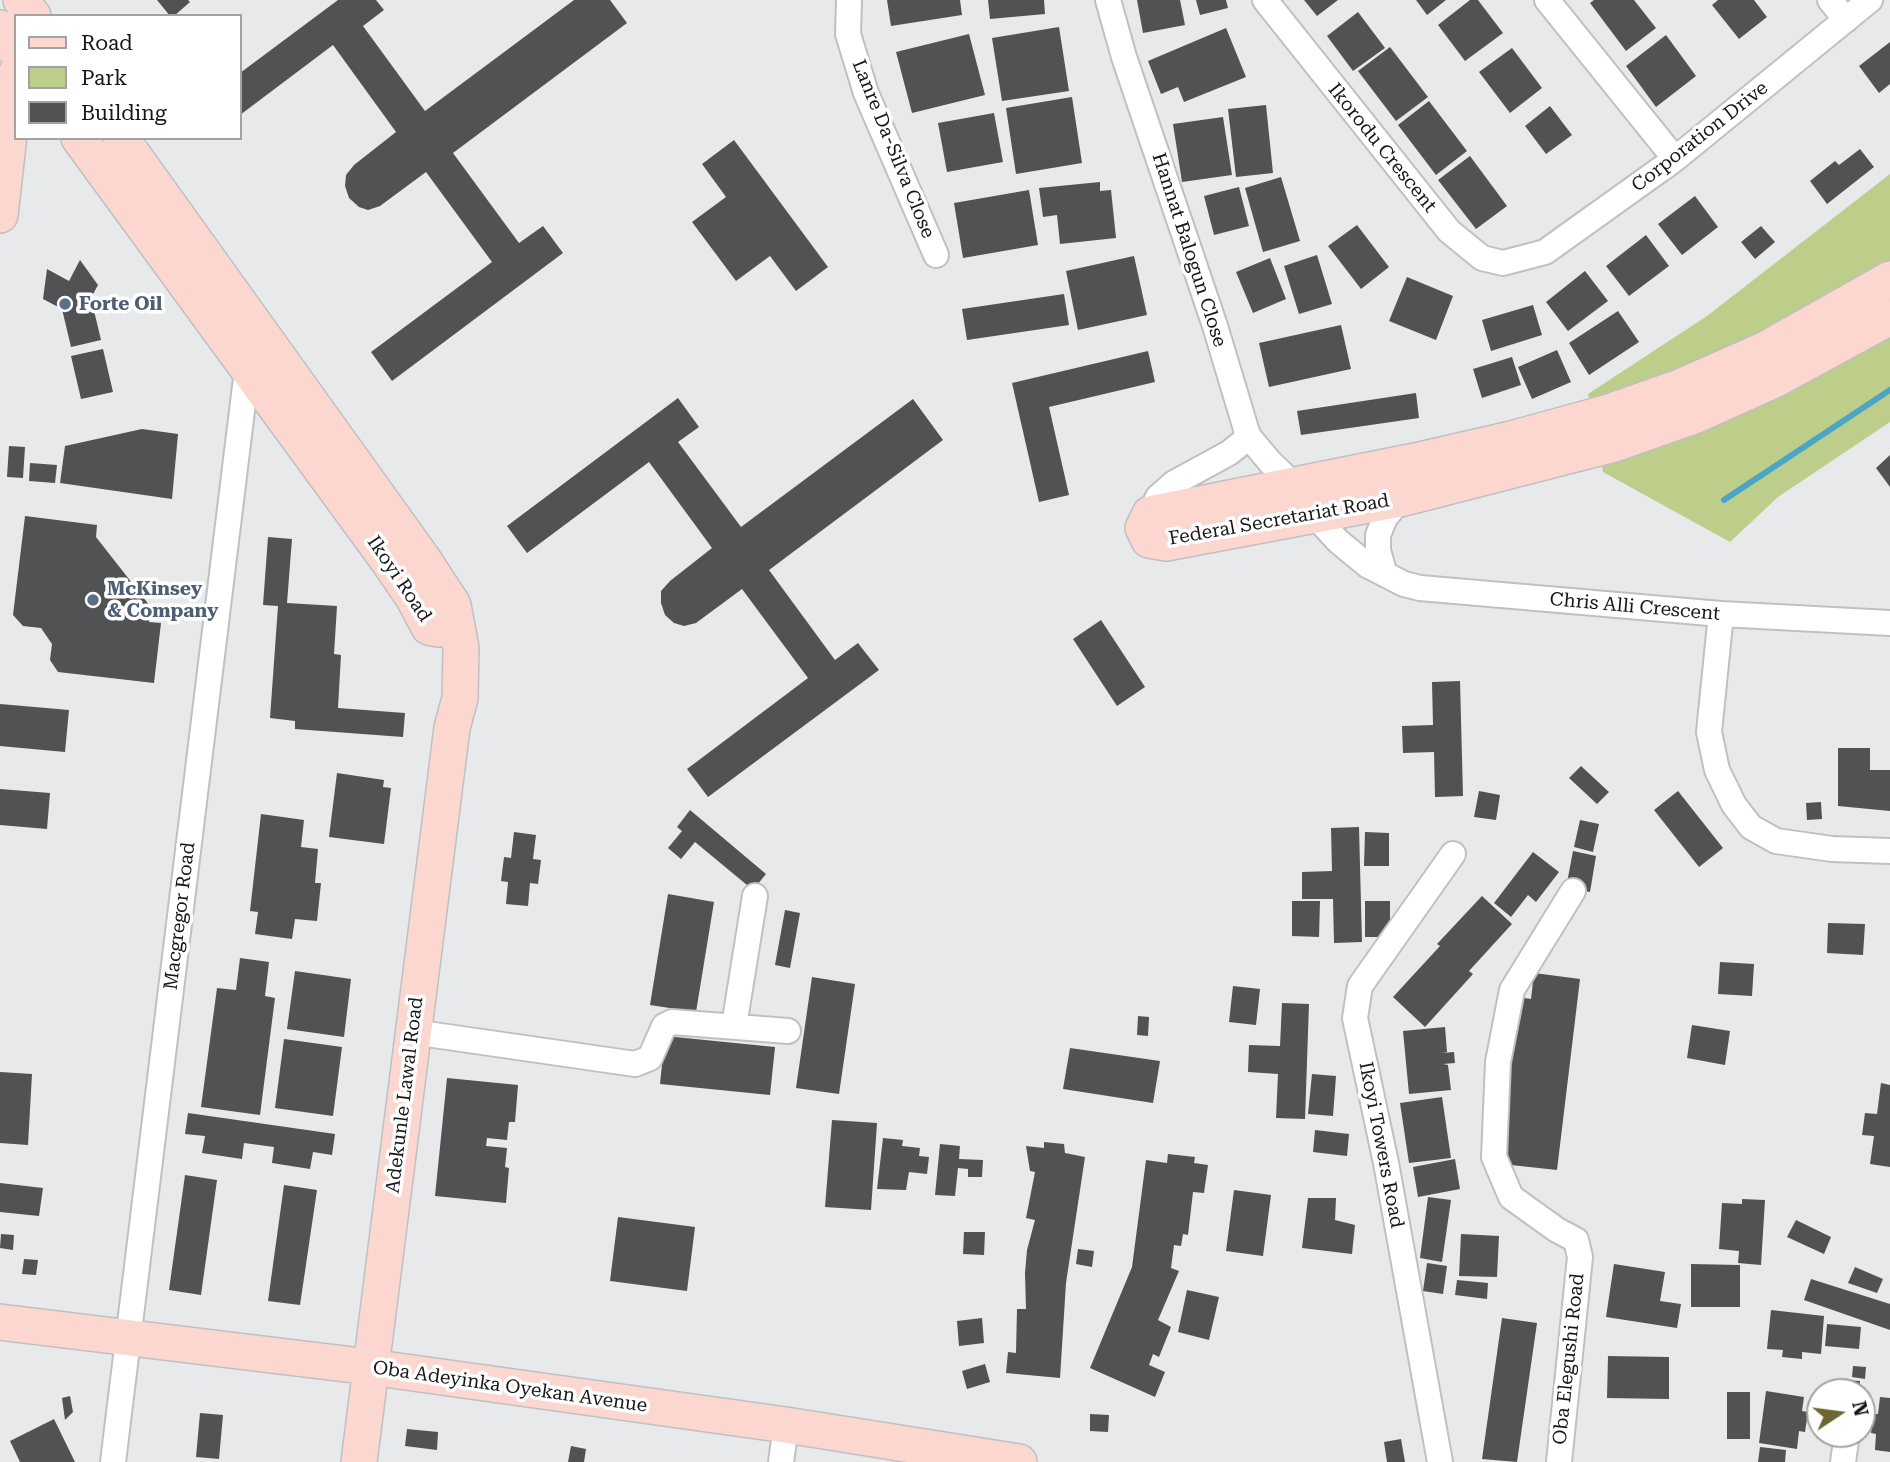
<!DOCTYPE html>
<style>
body{margin:0}
#map{position:relative;width:1890px;height:1462px;overflow:hidden;background:#e7e9eb;font-family:"Roboto Serif",serif}
canvas{display:block}
.legend{position:absolute;left:14px;top:14px;width:228px;height:126px;box-sizing:border-box;background:#fff;border:2px solid #a2a2a2;margin:0;padding:9px 12px;list-style:none;font-size:21px;color:#161617}
.legend li{display:flex;align-items:center;gap:14px;height:35px}
.legend b{width:35px;border:2px solid #a2a2a2}
.north{position:absolute;left:1806px;top:1378px;width:70px;height:70px;box-sizing:border-box;background:#fff;border:2px solid #a2a2a2;border-radius:50%;rotate:77deg;font-size:19px;font-weight:700;line-height:28px;text-align:center;color:#161617}
.north::after{content:'';display:block;margin:auto;width:24px;height:32px;background:#6a6733;clip-path:polygon(50% 0,100% 100%,50% 72%,0 100%)}
</style>
<div id="map">
<canvas width="1890" height="1462"></canvas>
<ul class="legend">
<li><b style="height:9px;background:#fbd7cf"></b>Road</li>
<li><b style="height:19px;background:#bdce8a"></b>Park</li>
<li><b style="height:19px;background:#505254"></b>Building</li>
</ul>
<div class="north">N</div>
</div>
<script>
const ctx = document.querySelector('canvas').getContext('2d');
ctx.lineJoin = 'round';
function fillPath(path, color) { ctx.fillStyle = color; ctx.fill(path, 'evenodd'); }
const toPath = rows => new Path2D(rows.map(r => 'M' + r).join(''));
function trace(path, color, width, dash) { ctx.strokeStyle = color; ctx.lineWidth = width; ctx.lineCap = dash ? 'butt' : 'round'; ctx.setLineDash(dash || []); ctx.stroke(path); }
function drawText(font, color, halo, rows, align = 'center') {
  ctx.font = font + ' "Roboto Serif",serif'; ctx.lineWidth = 7; ctx.setLineDash([]); ctx.textBaseline = 'middle'; ctx.strokeStyle = halo; ctx.fillStyle = color; for (const [text, x, y, turn = 0] of rows) {
    ctx.save(); ctx.translate(x, y); ctx.rotate((+turn || 0) * Math.PI / 180); ctx.textAlign = isNaN(turn) ? turn : align; if (halo) ctx.strokeText(text, 0, 0); ctx.fillText(text, 0, 0); ctx.restore();
  }
}
const green = toPath([
 [1890,174,1890,422,1778,497,1730,542,1603,472,1588,394,1707,316]
]);
const stream = toPath([
 [1724,500,1890,390]
]);
const building = toPath([
 [157,0,188,0,190,2,174,16,170,16],
 [338,0,376,0,384,10,363,26,425,111,574,0,610,0,627,23,453,153,519,243,543,226,563,253,392,381,371,352,492,262,426,172,380,206,368,210,359,207,349,198,345,186,346,175,354,165,396,132,333,45,240,115,240,73],
 [887,0,960,0,962,15,891,26],
 [988,0,1044,0,1045,14,990,19],
 [1137,0,1180,0,1185,25,1143,33],
 [1196,0,1226,0,1228,8,1200,15],
 [1304,0,1338,0,1317,16],
 [1416,0,1446,0,1427,15],
 [1470,0,1478,0,1503,33,1465,61,1438,25],
 [1594,0,1634,0,1656,28,1626,51,1590,3],
 [1718,0,1754,0,1767,17,1739,39,1712,5],
 [1358,12,1385,48,1353,71,1327,36],
 [1059,27,1069,91,1002,101,992,38],
 [1226,28,1246,77,1184,102,1178,87,1161,94,1148,61],
 [969,34,985,95,912,113,896,52],
 [1666,35,1696,76,1656,107,1626,66],
 [1890,42,1890,84,1879,93,1859,66],
 [1390,47,1428,97,1396,121,1358,71],
 [1512,48,1542,88,1510,113,1479,72],
 [1072,97,1082,163,1016,174,1006,108],
 [1429,101,1467,151,1436,175,1398,125],
 [1266,105,1273,173,1236,177,1228,109],
 [1550,106,1572,135,1546,154,1525,126],
 [994,113,1003,162,947,172,938,123],
 [1223,117,1232,175,1182,182,1173,124],
 [734,140,828,267,796,291,770,256,736,281,692,222,726,197,702,164],
 [1860,149,1874,167,1827,204,1810,181,1835,161,1839,165],
 [1470,156,1507,206,1476,229,1438,180],
 [1281,177,1300,241,1263,252,1245,188],
 [1100,182,1100,191,1111,190,1116,238,1060,244,1057,215,1043,217,1039,188],
 [1239,187,1249,226,1214,235,1204,196],
 [1029,190,1038,245,963,258,954,203],
 [1695,196,1718,227,1682,255,1658,224],
 [1357,225,1389,267,1361,289,1328,246],
 [1761,226,1775,242,1755,259,1741,242],
 [1646,235,1669,266,1629,296,1606,266],
 [1317,255,1332,304,1299,314,1284,266],
 [1134,256,1147,315,1078,330,1066,271],
 [1270,258,1286,299,1253,313,1236,272],
 [80,260,98,285,91,298,101,340,71,347,62,309,43,299,47,269,69,281],
 [1585,271,1608,301,1568,331,1546,302],
 [1407,277,1453,296,1436,340,1389,321],
 [1064,294,1069,325,967,340,962,309],
 [1533,305,1542,335,1491,351,1482,320],
 [1618,311,1639,342,1589,375,1569,343],
 [1341,325,1351,369,1269,387,1259,343],
 [103,349,113,392,81,399,71,356],
 [1557,350,1571,382,1532,399,1518,367],
 [1148,351,1155,382,1049,407,1069,495,1039,502,1012,383],
 [1512,357,1521,385,1482,398,1473,369],
 [1416,393,1419,418,1301,435,1297,411],
 [678,398,699,427,678,442,741,527,913,399,943,440,769,570,835,660,858,643,879,670,708,797,687,769,808,678,742,589,696,623,684,626,674,623,665,615,661,603,661,591,670,581,712,548,649,462,527,553,507,526],
 [142,429,178,434,172,499,60,483,65,446],
 [9,446,25,447,23,478,7,477],
 [1890,455,1890,487,1876,468],
 [30,463,57,465,55,483,29,481],
 [25,516,97,525,96,537,150,606,149,622,161,623,154,683,58,672,50,660,52,644,41,628,23,626,13,615],
 [268,537,292,539,287,603,337,606,334,654,341,655,338,708,405,713,403,737,295,729,295,721,270,718,278,606,263,605],
 [1101,620,1145,687,1117,706,1073,639],
 [1460,681,1463,796,1435,797,1434,752,1403,753,1402,726,1433,725,1432,682],
 [0,704,69,710,65,752,0,746],
 [1838,748,1870,748,1870,770,1890,770,1890,811,1838,806],
 [1581,766,1609,792,1597,804,1569,778],
 [337,773,384,780,383,787,391,788,384,844,329,837],
 [0,789,50,793,47,829,0,825],
 [1479,791,1500,795,1496,820,1474,817],
 [1678,791,1723,848,1699,867,1654,810],
 [1821,802,1822,819,1807,820,1806,803],
 [690,810,766,874,753,890,695,842,681,859,668,848,682,831,677,827],
 [261,814,304,820,301,847,318,849,315,883,321,883,317,921,295,919,292,939,255,934,258,912,250,911],
 [1580,820,1599,824,1593,852,1574,847],
 [1359,827,1362,942,1334,943,1333,899,1302,899,1302,872,1332,871,1331,828],
 [514,832,536,835,533,859,541,860,538,884,530,883,528,906,506,904,508,882,501,881,504,857,511,858],
 [1365,832,1389,833,1389,866,1364,866],
 [1573,851,1596,856,1590,892,1566,888],
 [1533,852,1559,872,1536,902,1528,895,1511,917,1494,903],
 [668,894,714,902,696,1012,650,1005],
 [1482,896,1512,924,1469,971,1473,974,1425,1027,1393,997,1440,946,1437,944],
 [1292,901,1320,901,1319,937,1292,936],
 [1365,901,1390,901,1390,937,1365,937],
 [785,910,800,913,790,968,775,965],
 [1828,923,1865,924,1863,955,1827,953],
 [240,958,269,962,265,996,275,998,260,1115,201,1107,217,988,236,990],
 [1720,962,1754,964,1752,996,1718,994],
 [295,971,351,979,344,1037,287,1029],
 [1534,973,1580,979,1557,1170,1511,1165,1511,1161,1499,1160,1517,997,1531,999],
 [812,977,855,984,839,1094,796,1088],
 [1233,986,1260,989,1256,1025,1229,1022],
 [1282,1003,1309,1004,1305,1119,1276,1118,1278,1074,1248,1072,1249,1045,1280,1046],
 [1138,1016,1149,1017,1148,1036,1137,1035],
 [1692,1025,1730,1031,1725,1065,1687,1058],
 [1445,1027,1447,1052,1442,1053,1454,1052,1455,1063,1443,1064,1448,1065,1451,1090,1409,1094,1403,1031],
 [665,1036,775,1047,770,1095,660,1084],
 [284,1039,342,1047,333,1116,275,1108],
 [1070,1048,1160,1061,1153,1103,1063,1089],
 [0,1072,32,1074,28,1145,0,1143],
 [1312,1074,1336,1076,1333,1116,1308,1114],
 [447,1078,518,1085,515,1122,509,1122,507,1140,487,1138,486,1146,507,1148,505,1167,509,1168,506,1203,435,1196],
 [1881,1083,1890,1085,1890,1167,1870,1164,1874,1136,1862,1135,1865,1113,1877,1114],
 [1442,1097,1451,1158,1409,1163,1400,1103],
 [188,1113,335,1134,332,1155,313,1152,310,1169,272,1163,274,1147,244,1143,242,1159,202,1153,205,1136,185,1134],
 [832,1120,877,1123,871,1210,825,1207],
 [1315,1130,1349,1134,1347,1156,1313,1152],
 [883,1138,903,1140,902,1146,920,1148,919,1156,929,1157,927,1174,909,1172,906,1190,877,1189],
 [1044,1142,1064,1144,1065,1153,1085,1157,1066,1283,1060,1378,1006,1373,1008,1352,1016,1353,1017,1309,1026,1309,1025,1273,1027,1250,1035,1220,1026,1218,1035,1172,1030,1171,1026,1146,1044,1148],
 [940,1144,960,1146,959,1159,983,1160,982,1177,968,1177,968,1169,958,1168,955,1196,935,1195],
 [1168,1154,1195,1157,1194,1163,1208,1165,1204,1193,1193,1192,1188,1235,1183,1234,1181,1246,1174,1245,1171,1268,1179,1271,1158,1320,1171,1327,1159,1357,1153,1354,1149,1365,1165,1372,1155,1397,1090,1368,1132,1267,1146,1160,1167,1163],
 [1455,1159,1460,1189,1418,1197,1413,1167],
 [185,1175,217,1180,201,1295,169,1290],
 [0,1183,43,1188,39,1216,0,1212],
 [284,1185,317,1190,300,1305,268,1301],
 [1234,1190,1271,1195,1263,1256,1226,1251],
 [1428,1197,1451,1200,1442,1262,1420,1258],
 [1308,1198,1336,1198,1335,1220,1355,1225,1352,1254,1302,1248],
 [1742,1199,1765,1200,1761,1265,1738,1263,1739,1251,1719,1249,1722,1203,1742,1204],
 [618,1217,695,1227,687,1291,610,1281],
 [1796,1220,1831,1237,1824,1254,1787,1237],
 [964,1232,985,1232,984,1255,963,1254],
 [1,1234,14,1235,13,1250,0,1248],
 [1461,1234,1499,1236,1497,1277,1459,1276],
 [1078,1249,1094,1251,1092,1267,1076,1264],
 [24,1259,38,1260,36,1275,22,1274],
 [1427,1263,1447,1266,1443,1294,1423,1291],
 [1614,1264,1665,1272,1660,1301,1681,1304,1677,1328,1606,1317],
 [1691,1264,1740,1265,1740,1307,1691,1307],
 [1855,1267,1883,1279,1877,1293,1848,1283],
 [1811,1279,1890,1304,1890,1330,1804,1300],
 [1457,1280,1488,1283,1487,1299,1455,1295],
 [1187,1290,1219,1297,1209,1340,1178,1332],
 [1771,1310,1824,1316,1821,1354,1802,1352,1802,1359,1782,1357,1783,1350,1767,1349],
 [982,1318,984,1343,959,1346,957,1321],
 [1502,1318,1537,1323,1517,1462,1482,1459],
 [1827,1324,1861,1327,1859,1349,1825,1346],
 [1608,1356,1669,1357,1669,1399,1607,1398],
 [985,1364,990,1382,967,1389,962,1371],
 [1853,1366,1866,1367,1865,1379,1852,1377],
 [1844,1380,1860,1381,1859,1392,1843,1392],
 [1766,1391,1804,1397,1802,1411,1808,1412,1805,1432,1799,1431,1797,1449,1759,1443],
 [1727,1392,1750,1392,1750,1439,1727,1439],
 [70,1396,73,1412,65,1420,62,1398],
 [1880,1397,1890,1398,1890,1452,1875,1450,1876,1434,1871,1433,1873,1414,1878,1414],
 [200,1413,223,1415,219,1459,196,1457],
 [1090,1414,1109,1415,1108,1432,1090,1431],
 [54,1419,75,1462,20,1462,10,1441],
 [407,1429,438,1432,437,1450,405,1446],
 [1401,1439,1405,1462,1387,1462,1384,1442],
 [571,1446,586,1449,584,1462,568,1462],
 [1760,1447,1786,1450,1785,1462,1758,1462]
]);
const minor = toPath([
 [849,0,848,34,866,93,936,255],
 [1108,0,1124,57,1215,326,1246,429,1249,437,1270,462,1295,486],
 [1265,0,1449,231,1482,258,1503,263,1545,252,1675,159,1870,0],
 [1547,0,1675,159],
 [1830,0,1846,20],
 [1150,514,1158,497,1174,483,1229,453,1249,437],
 [1315,516,1338,541,1367,565,1404,584,1420,588,1721,614,1890,623],
 [1384,572,1378,550,1378,535,1385,518,1400,499],
 [1721,614,1709,732,1717,770,1734,805,1751,827,1776,841,1832,849,1890,851],
 [734,1026,755,896],
 [413,1032,635,1064,650,1058,664,1026,672,1022,788,1031],
 [113,1462,247,370],
 [781,1462,786,1425],
 [1440,1462,1386,1163,1355,1018,1360,986,1453,854],
 [1559,1462,1580,1257,1576,1240,1557,1230,1511,1197,1494,1157,1498,1062,1512,990,1573,891],
 [1843,1462,1847,1434]
]);
const secondary = toPath([
 [21,0,33,16],
 [0,28,16,51],
 [79,138,389,562,413,597,429,627,439,629,449,626,453,605,423,559,121,138],
 [0,215,16,74],
 [1890,279,1766,349,1680,387,1606,413,1511,439,1415,461,1150,514,1143,528,1149,540,1166,543,1400,499,1614,444,1694,416,1774,380,1890,317],
 [0,1322,370,1367,786,1425,1019,1462],
 [359,1462,452,728,460,698,461,648,453,605]
]);
const markers = [
 [65,304,7,"#5c6f8a"],
 [93,600,7,"#5c6f8a"]
];
const streetNames = [
 ["Corporation Drive",1700,137,-38],
 ["Ikorodu Crescent",1382,148,51],
 ["Lanre Da-Silva Close",893,149,68],
 ["Hannat Balogun Close",1189,250,72],
 ["Federal Secretariat Road",1279,520,-10],
 ["Ikoyi Road",399,579,56],
 ["Chris Alli Crescent",1635,607,5],
 ["Macgregor Road",180,916,-83],
 ["Adekunle Lawal Road",405,1095,-83],
 ["Ikoyi Towers Road",1381,1145,79],
 ["Oba Elegushi Road",1569,1359,-84],
 ["Oba Adeyinka Oyekan Avenue",510,1387,8]
];
const serviceNames = [
 ["Forte Oil",79,304],
 ["McKinsey",107,589],
 ["& Company",107,611]
];
fillPath(green, '#bdce8a');
trace(stream, '#4ba5c5', 6);
fillPath(building, '#505254');
trace(minor, '#bfc0c3', 28);
trace(secondary, '#bfc0c3', 38);
trace(minor, '#fff', 24);
trace(secondary, '#fbd7cf', 35);
for (const [x, y, r, color] of markers) { const dot = new Path2D(); dot.arc(x, y, r, 0, 2 * Math.PI); ctx.fillStyle = color; ctx.fill(dot); trace(dot, '#fff', 2.5); }
drawText('19px', '#161617', '#fff', streetNames);
drawText('bold 19px', '#4e5e75', '#fff', serviceNames, 'left');
</script>
